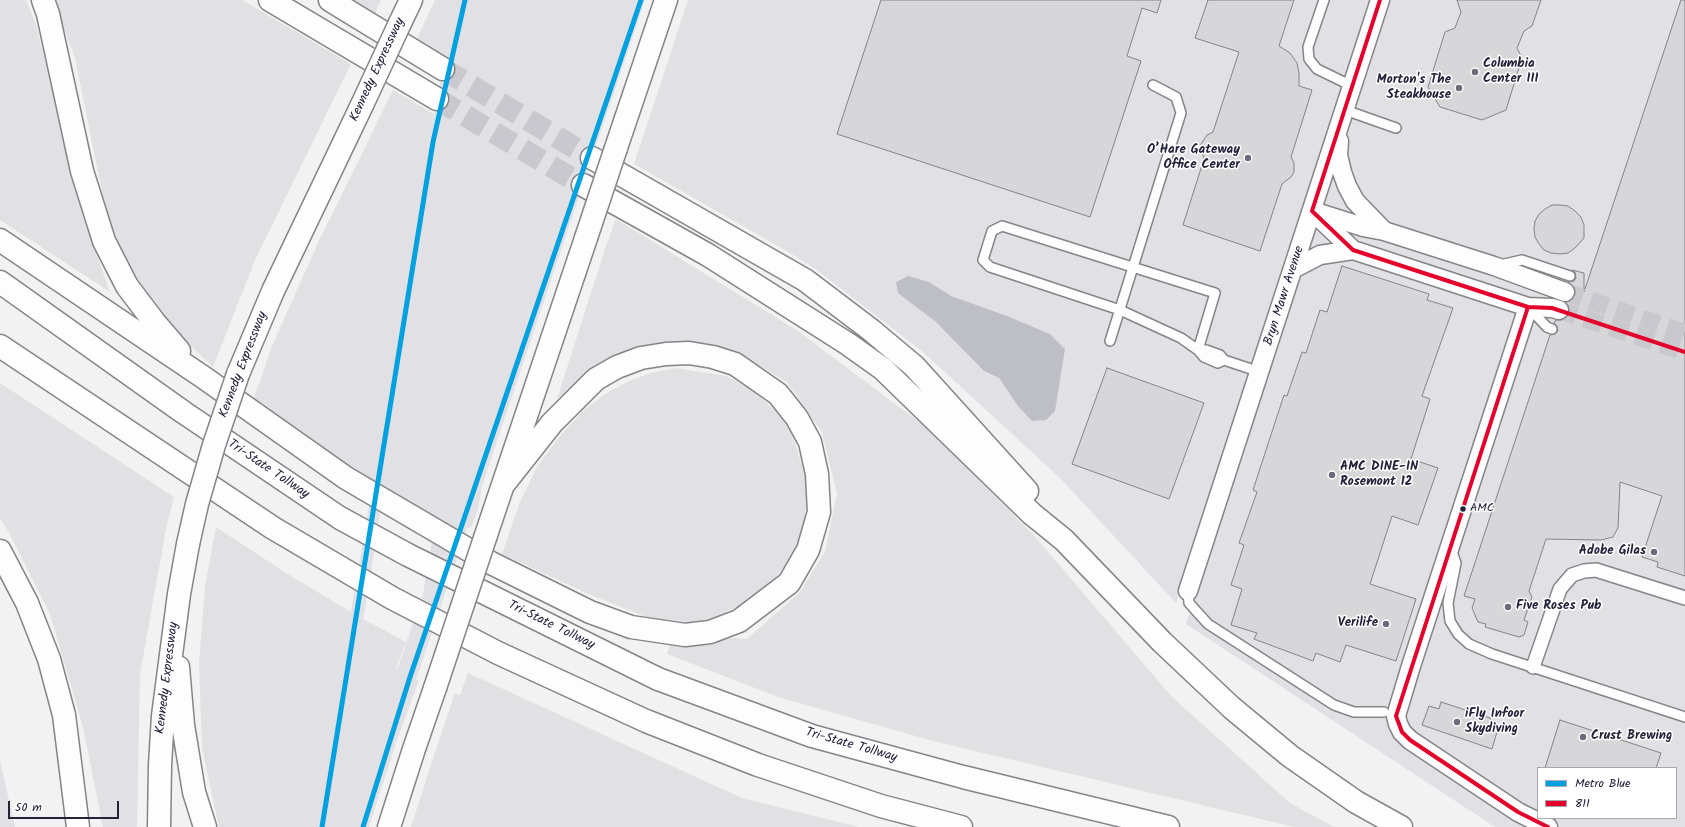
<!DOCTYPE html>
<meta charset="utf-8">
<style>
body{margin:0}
#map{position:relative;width:1685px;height:827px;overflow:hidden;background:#f2f2f3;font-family:Kalam,sans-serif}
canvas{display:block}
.legend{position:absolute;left:1537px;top:767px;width:140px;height:52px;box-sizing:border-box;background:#fff;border:1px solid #a7a7b1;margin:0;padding:5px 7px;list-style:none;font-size:12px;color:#22223b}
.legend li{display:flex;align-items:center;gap:8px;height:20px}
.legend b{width:20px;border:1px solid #a7a7b1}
.scale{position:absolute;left:8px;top:801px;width:111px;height:18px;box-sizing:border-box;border:2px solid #22223b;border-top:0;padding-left:5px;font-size:12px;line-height:14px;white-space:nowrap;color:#22223b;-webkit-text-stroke:3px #fff;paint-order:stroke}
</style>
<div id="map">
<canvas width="1685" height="827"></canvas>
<ul class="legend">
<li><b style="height:5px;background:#00a1de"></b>Metro Blue</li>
<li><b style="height:5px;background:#e4002b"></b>811</li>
</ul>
<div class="scale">50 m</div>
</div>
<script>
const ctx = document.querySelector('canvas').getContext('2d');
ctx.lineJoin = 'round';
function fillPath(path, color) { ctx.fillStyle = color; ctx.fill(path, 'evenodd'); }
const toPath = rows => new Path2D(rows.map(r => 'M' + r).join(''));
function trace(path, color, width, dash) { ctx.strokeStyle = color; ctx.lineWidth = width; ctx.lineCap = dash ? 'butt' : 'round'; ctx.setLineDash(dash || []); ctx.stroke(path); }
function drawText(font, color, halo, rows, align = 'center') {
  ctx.font = font + ' Kalam,sans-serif'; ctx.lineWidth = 3; ctx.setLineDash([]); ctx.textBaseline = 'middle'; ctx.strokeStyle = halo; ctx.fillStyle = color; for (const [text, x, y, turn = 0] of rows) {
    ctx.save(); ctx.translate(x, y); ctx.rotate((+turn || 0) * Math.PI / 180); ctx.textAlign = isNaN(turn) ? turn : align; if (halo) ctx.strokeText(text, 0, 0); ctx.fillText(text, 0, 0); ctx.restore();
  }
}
const built = toPath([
 [454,0,645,0,482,486,478,510,471,527,467,528,416,680,419,680,396,743,369,827,314,827,340,660,346,640,373,482,374,474,369,443,413,164,426,156,451,27,446,25],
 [384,489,436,518,423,594,397,670,359,647],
 [834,0,1371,0,1176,603,1060,478,923,352,818,271,795,256,769,196],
 [1388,0,1685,0,1685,827,1495,827,1186,624,1321,203],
 [1538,768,1676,768,1676,818,1538,818],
 [0,761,15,827,0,827]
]);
const green = toPath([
 [0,0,26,0,36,24,86,225,110,292,0,220],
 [53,0,242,0,351,64,255,260,213,367,164,321,136,282,107,216,75,58],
 [354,0,381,0,374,16],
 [435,0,454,0,446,25,451,27,446,57,416,41],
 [688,0,834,0,769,196,795,256,634,164],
 [393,90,434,114,426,156,413,165,369,443,374,474,373,482,254,398,272,346,318,243],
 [616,219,798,331,926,427,1031,532,1172,697,1290,803,1334,827,1294,827,933,741,778,697,667,654,670,645,734,638,747,639,799,593,825,552,837,494,822,432,787,382,755,363,721,350,586,377,557,399,605,249],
 [418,288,427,415,424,431,426,464,421,491,437,503,436,518,384,489],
 [676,368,726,376,749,388,775,410,792,433,806,479,807,505,802,531,791,557,772,583,753,599,730,610,713,618,688,623,649,618,586,593,502,554,520,502,537,467,560,436,584,410,605,394,629,381,651,373],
 [0,383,174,497,166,529,140,674,137,827,103,827,83,727,50,614,7,529,0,519],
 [216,527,286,573,351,612,346,640,340,660,314,827,219,827,202,748,199,663,205,586],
 [1599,597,1685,624,1685,683,1585,651,1578,647,1574,634,1582,607,1592,598],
 [363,619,406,642,388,690,381,688,363,744,371,748,342,827,331,827],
 [468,673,742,798,859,827,411,827,435,752,455,693,460,695]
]);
const water = toPath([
 [908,276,929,282,951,296,1007,316,1050,334,1065,349,1055,411,1046,420,1032,421,1018,406,999,378,984,371,936,322,898,293,896,282]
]);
const building = toPath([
 [881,0,1161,0,1157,13,1142,8,1127,56,1141,61,1090,217,837,134,881,0],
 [1208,0,1294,0,1279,46,1290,53,1297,63,1299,73,1299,86,1312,90,1291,157,1294,163,1294,172,1291,177,1282,184,1260,251,1183,225,1204,159,1201,149,1201,144,1207,135,1213,132,1239,52,1195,38,1208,0],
 [1457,0,1541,0,1532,26,1524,31,1517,48,1522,58,1506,110,1482,120,1440,107,1428,87,1445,32,1455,28,1461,12,1457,0],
 [1681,0,1685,0,1685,576,1657,567,1658,562,1642,557,1662,496,1620,482,1618,528,1613,537,1601,540,1546,539,1529,591,1532,597,1524,620,1528,622,1524,635,1519,637,1485,627,1486,624,1478,622,1472,608,1475,599,1464,596,1550,335,1555,334,1558,331,1557,326,1554,323,1556,320,1561,320,1567,317,1569,313,1569,308,1566,302,1571,300,1575,295,1575,290,1573,286,1568,282,1574,281,1576,278,1575,272,1572,270,1584,273,1584,292,1681,0],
 [1552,205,1560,205,1568,206,1575,211,1581,217,1584,225,1584,238,1575,248,1568,253,1560,254,1551,253,1544,250,1539,244,1535,237,1534,229,1535,221,1539,214,1545,209,1552,205],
 [1342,266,1429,294,1427,300,1453,308,1422,396,1430,399,1411,459,1438,468,1418,525,1392,516,1370,584,1416,599,1396,661,1346,645,1340,662,1316,653,1313,661,1254,639,1257,633,1231,625,1242,589,1231,585,1244,545,1239,543,1257,492,1253,490,1284,395,1287,396,1302,352,1306,353,1320,310,1327,312,1342,266],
 [1107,368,1204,403,1169,499,1072,464,1107,368],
 [1441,702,1490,718,1497,732,1492,749,1422,725,1429,706,1439,709,1441,702],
 [1560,720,1661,753,1656,768,1545,768,1560,720]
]);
const minorTunnel = toPath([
 [1565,292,1685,333],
 [1559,310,1685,352]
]);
const motorwayTunnel = toPath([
 [443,69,592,158],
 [437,99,583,185]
]);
const service = toPath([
 [1324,0,1308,47,1309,59,1317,69,1352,86],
 [1345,110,1396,128],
 [1500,265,1522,260,1570,276],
 [1529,308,1547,327,1552,329],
 [1110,341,1181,113,1176,97,1153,85],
 [1198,350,1215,293,1002,226,992,231,983,260,990,267,1120,310,1181,338,1198,350,1204,357,1218,363,1224,360],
 [1198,350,1206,350,1220,355,1224,360,1260,372],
 [1451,549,1456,563,1448,603,1450,621,1458,634,1469,644,1492,654,1685,717],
 [1188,591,1189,603,1208,624,1334,705,1354,712,1384,712]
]);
const pedestrian = toPath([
 [1533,667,1560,589,1572,575,1584,571,1596,570,1685,598]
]);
const minor = toPath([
 [1339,141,1338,155,1342,172,1347,186,1355,201,1384,231],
 [1312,211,1353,250,1528,307,1552,308,1559,310],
 [1316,212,1363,227,1384,231,1494,266,1565,292],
 [1293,269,1320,255,1353,250],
 [1528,307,1411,666,1396,716,1398,724,1402,732,1410,740,1518,812,1548,827],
 [1188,591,1380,0]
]);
const motorway = toPath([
 [43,0,48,14,82,171,104,241,127,286,155,323,179,351],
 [270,0,437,99],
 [330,0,443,69],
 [400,23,411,0],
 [616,148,666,0],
 [592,158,805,280,871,330,914,366,1027,491],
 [583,185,708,255,848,344,883,369,1032,514,1064,540,1162,642,1232,708,1290,756,1356,802,1401,827],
 [0,240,203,377,346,478,491,563,590,612,631,627,685,635,710,632,739,621,789,583,808,550,819,512,817,474,810,442,797,418,778,394,735,364,713,357,689,353,666,354,641,358,617,367,596,379,552,423,503,485],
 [0,282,183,412,340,518,408,555,658,679,812,736,963,777,1168,827],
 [0,346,273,528,392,598,498,653,646,721,758,765,881,806,961,827],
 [238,374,273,291,362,105],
 [486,535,586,238],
 [0,551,27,603,49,659,64,715,78,827],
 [178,667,183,725,194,792,205,827],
 [159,827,160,765,163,716,179,594,188,544],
 [389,827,414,749,435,688]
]);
const motorwayBridge = toPath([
 [362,105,400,23],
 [586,238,616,148],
 [188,544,197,504,214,445,238,374],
 [435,688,486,535]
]);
const bus1 = toPath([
 [1380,0,1312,211,1353,250,1528,307,1552,308,1685,352],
 [1528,307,1396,716,1402,732,1410,740,1518,812,1548,827]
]);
const metro1 = toPath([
 [322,827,433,142,465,0],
 [363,827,410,677,641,0]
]);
const markers = [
 [1475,72,4,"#6b6b7b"],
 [1459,88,4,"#6b6b7b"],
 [1248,158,4,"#6b6b7b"],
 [1332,475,4,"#6b6b7b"],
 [1463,509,3.5,"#22223b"],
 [1654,552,4,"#6b6b7b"],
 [1508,607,4,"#6b6b7b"],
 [1386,624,4,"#6b6b7b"],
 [1457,722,4,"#6b6b7b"],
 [1583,737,4,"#6b6b7b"]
];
const busNames = [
 ["AMC",1470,509]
];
const poiNames = [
 ["Columbia",1483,65],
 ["Center III",1483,80],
 ["Morton's The",1451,81,"right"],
 ["Steakhouse",1451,96,"right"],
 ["O’Hare Gateway",1240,151,"right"],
 ["Office Center",1240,166,"right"],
 ["AMC DINE-IN",1340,468],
 ["Rosemont 12",1340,483],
 ["Adobe Gilas",1646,552,"right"],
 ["Five Roses Pub",1516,607],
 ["Verilife",1378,624,"right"],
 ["iFly Infoor",1465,715],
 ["Skydiving",1465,730],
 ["Crust Brewing",1591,737]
];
const streetNames = [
 ["Kennedy Expressway",378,70,-65],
 ["Bryn Mawr Avenue",1285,296,-72],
 ["Kennedy Expressway",244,365,-69],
 ["Tri-State Tollway",268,470,34],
 ["Tri-State Tollway",551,626,26],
 ["Kennedy Expressway",168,678,-83],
 ["Tri-State Tollway",851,746,16]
];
fillPath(built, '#e1e1e5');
fillPath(green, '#e1e1e4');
fillPath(water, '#bebec6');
fillPath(building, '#d7d7d9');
trace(building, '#848489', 1);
trace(minorTunnel, '#c8c8ce', 18, [18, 9]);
trace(motorwayTunnel, '#c8c8ce', 22, [22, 11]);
trace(service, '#848489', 12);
trace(pedestrian, '#848489', 16);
trace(minor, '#848489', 21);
trace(motorway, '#848489', 25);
trace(service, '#fdfdfd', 9);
trace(pedestrian, '#fdfdfd', 13);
trace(minor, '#fdfdfd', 18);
trace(motorway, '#fdfdfd', 22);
trace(motorwayBridge, '#848489', 25, []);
trace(motorwayBridge, '#fdfdfd', 22);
trace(bus1, '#e4002b', 4);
trace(metro1, '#00a1de', 5);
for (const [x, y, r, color] of markers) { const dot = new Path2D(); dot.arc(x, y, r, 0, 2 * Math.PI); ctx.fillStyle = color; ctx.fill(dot); trace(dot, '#fff', 1.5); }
drawText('12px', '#22223b', '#fff', busNames, 'left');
drawText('bold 13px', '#22223b', '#fff', poiNames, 'left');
drawText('13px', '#22223b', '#fff', streetNames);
</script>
